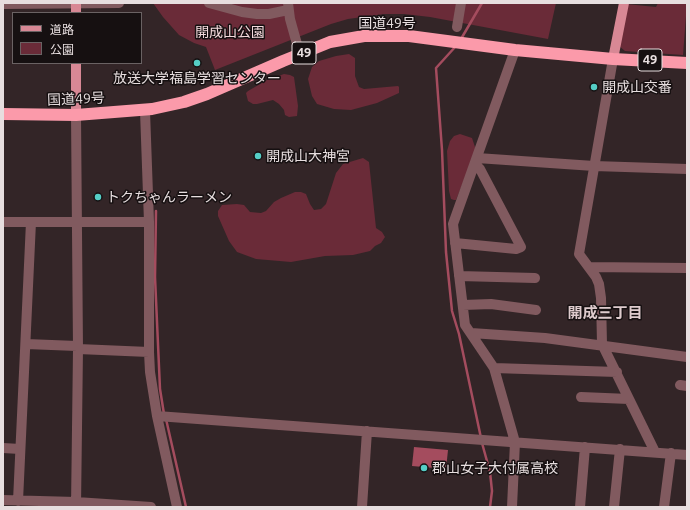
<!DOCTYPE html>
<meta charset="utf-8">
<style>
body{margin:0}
#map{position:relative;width:690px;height:510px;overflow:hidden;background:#332527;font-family:Ubuntu,"Noto Sans JP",sans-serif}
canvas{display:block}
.frame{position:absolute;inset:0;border:4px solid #e7dedf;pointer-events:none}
.legend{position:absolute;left:12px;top:12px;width:130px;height:52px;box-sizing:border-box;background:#161011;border:1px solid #6a6263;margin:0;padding:5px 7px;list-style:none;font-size:12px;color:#e7dedf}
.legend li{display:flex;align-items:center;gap:8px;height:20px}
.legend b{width:20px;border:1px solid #6a6263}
</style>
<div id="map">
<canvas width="690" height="510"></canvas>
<div class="frame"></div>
<ul class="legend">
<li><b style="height:5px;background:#d88895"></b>道路</li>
<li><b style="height:11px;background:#6a2b38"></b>公園</li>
</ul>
</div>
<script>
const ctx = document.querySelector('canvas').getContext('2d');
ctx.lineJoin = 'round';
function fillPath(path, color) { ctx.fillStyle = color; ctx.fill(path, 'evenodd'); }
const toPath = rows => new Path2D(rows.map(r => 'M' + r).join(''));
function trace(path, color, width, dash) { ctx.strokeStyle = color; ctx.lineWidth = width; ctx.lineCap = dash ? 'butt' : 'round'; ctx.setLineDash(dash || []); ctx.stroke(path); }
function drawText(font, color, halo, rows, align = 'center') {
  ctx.font = font + ' Ubuntu,"Noto Sans JP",sans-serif'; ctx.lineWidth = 3; ctx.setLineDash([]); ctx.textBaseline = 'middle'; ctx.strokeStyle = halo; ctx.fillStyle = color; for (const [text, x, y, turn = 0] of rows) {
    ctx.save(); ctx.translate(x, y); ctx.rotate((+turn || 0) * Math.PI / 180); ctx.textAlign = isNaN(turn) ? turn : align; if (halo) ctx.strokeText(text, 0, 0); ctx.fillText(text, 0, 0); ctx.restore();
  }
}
const green = toPath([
 [153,3,556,3,548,39,430,17,404,14,384,14,348,19,331,24,215,70,206,47,194,43,179,35,163,17],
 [658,3,687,3,683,55,625,51,619,46,626,4,656,7],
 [349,54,355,58,355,76,359,87,364,89,398,86,399,87,399,93,377,103,351,110,334,109,317,104,312,96,308,79,312,67,319,61,336,56],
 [284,74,290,75,294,77,298,106,297,116,289,117,285,115,284,110,279,104,273,100,257,104,253,104,248,101,246,93,248,91,267,80],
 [460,134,472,138,476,150,456,200,454,200,451,199,449,191,447,151,450,141,454,136],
 [363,158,369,162,376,228,382,232,385,237,381,243,375,246,370,251,353,255,325,256,291,262,256,259,237,252,229,241,218,216,218,211,222,205,237,204,244,205,250,212,261,213,266,211,274,202,281,198,295,192,301,192,306,194,310,204,314,210,321,209,326,204,336,173,343,164]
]);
const water = toPath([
 [414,447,448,450,446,469,412,466]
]);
const stream = toPath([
 [461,39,482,3],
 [456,46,436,68,442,150,446,252,452,311,459,334,481,438],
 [156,211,155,277,160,389,164,414],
 [166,419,186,507],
 [482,443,490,472,492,491,490,507]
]);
const minor = toPath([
 [209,3,242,12,257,14,269,14,288,10],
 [288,3,290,19,297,44],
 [3,4,119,3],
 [457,27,461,3],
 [613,59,579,254,596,277,599,284,601,298,602,344,655,452],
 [145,111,149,222,149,352,150,372,157,416,177,507],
 [76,115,78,349,76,507],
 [477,158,594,166,687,169],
 [3,222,149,222],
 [455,243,516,249,521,247,480,169,475,164],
 [589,267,687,268],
 [459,276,535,278],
 [463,305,491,304,536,310],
 [471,333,545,338,687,357],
 [26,344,77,346],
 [78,349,149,352],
 [494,368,617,372],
 [680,385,687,386],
 [581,397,629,399],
 [157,416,687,455],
 [3,448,20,449],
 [3,500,76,502,151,507],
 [18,501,31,222],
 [362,507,367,431],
 [512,507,515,442,494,368,465,325,453,224,515,50],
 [580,507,585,447],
 [614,507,620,449],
 [664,507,671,453]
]);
const major = toPath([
 [76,13,76,3],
 [613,59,624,3],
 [76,115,76,63]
]);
const highway = toPath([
 [3,114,76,115,152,109,184,102,207,94,283,61,330,42,364,36,409,36,515,50,613,59,687,63]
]);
const markers = [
 [197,63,4,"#55cec6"],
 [594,87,4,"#55cec6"],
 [258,156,4,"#55cec6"],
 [98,197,4,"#55cec6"],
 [424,468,4,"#55cec6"]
];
const shields = [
 [304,53,24],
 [650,60,24]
];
const shieldNames = [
 ["49",304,53],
 ["49",650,60]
];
const streetNames = [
 ["国道49号",387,23],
 ["国道49号",76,99,-2]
];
const parkNames = [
 ["開成山公園",230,32]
];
const poiNames = [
 ["放送大学福島学習センター",197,78,"center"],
 ["開成山交番",602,87],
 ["開成山大神宮",266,156],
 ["トクちゃんラーメン",106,197],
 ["郡山女子大付属高校",432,468]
];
const neighbourhoodNames = [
 ["開成三丁目",605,313]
];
fillPath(green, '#6a2b38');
fillPath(water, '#a44c5e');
trace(stream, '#a44c5e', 2.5);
trace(minor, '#815a5f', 10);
trace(major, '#d88895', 10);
trace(highway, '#fb9aaa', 12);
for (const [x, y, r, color] of markers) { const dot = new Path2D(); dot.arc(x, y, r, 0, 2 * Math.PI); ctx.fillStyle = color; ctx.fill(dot); trace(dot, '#161011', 1.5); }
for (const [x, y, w] of shields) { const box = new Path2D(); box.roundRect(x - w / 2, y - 11, w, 22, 3); ctx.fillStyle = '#161011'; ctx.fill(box); trace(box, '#e7dedf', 1); }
drawText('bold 13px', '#e7dedf', null, shieldNames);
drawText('14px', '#e7dedf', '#161011', streetNames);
drawText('14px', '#f3d9dc', '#161011', parkNames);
drawText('14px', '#e7dedf', '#161011', poiNames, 'left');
drawText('bold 15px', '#decbcd', '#161011', neighbourhoodNames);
</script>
